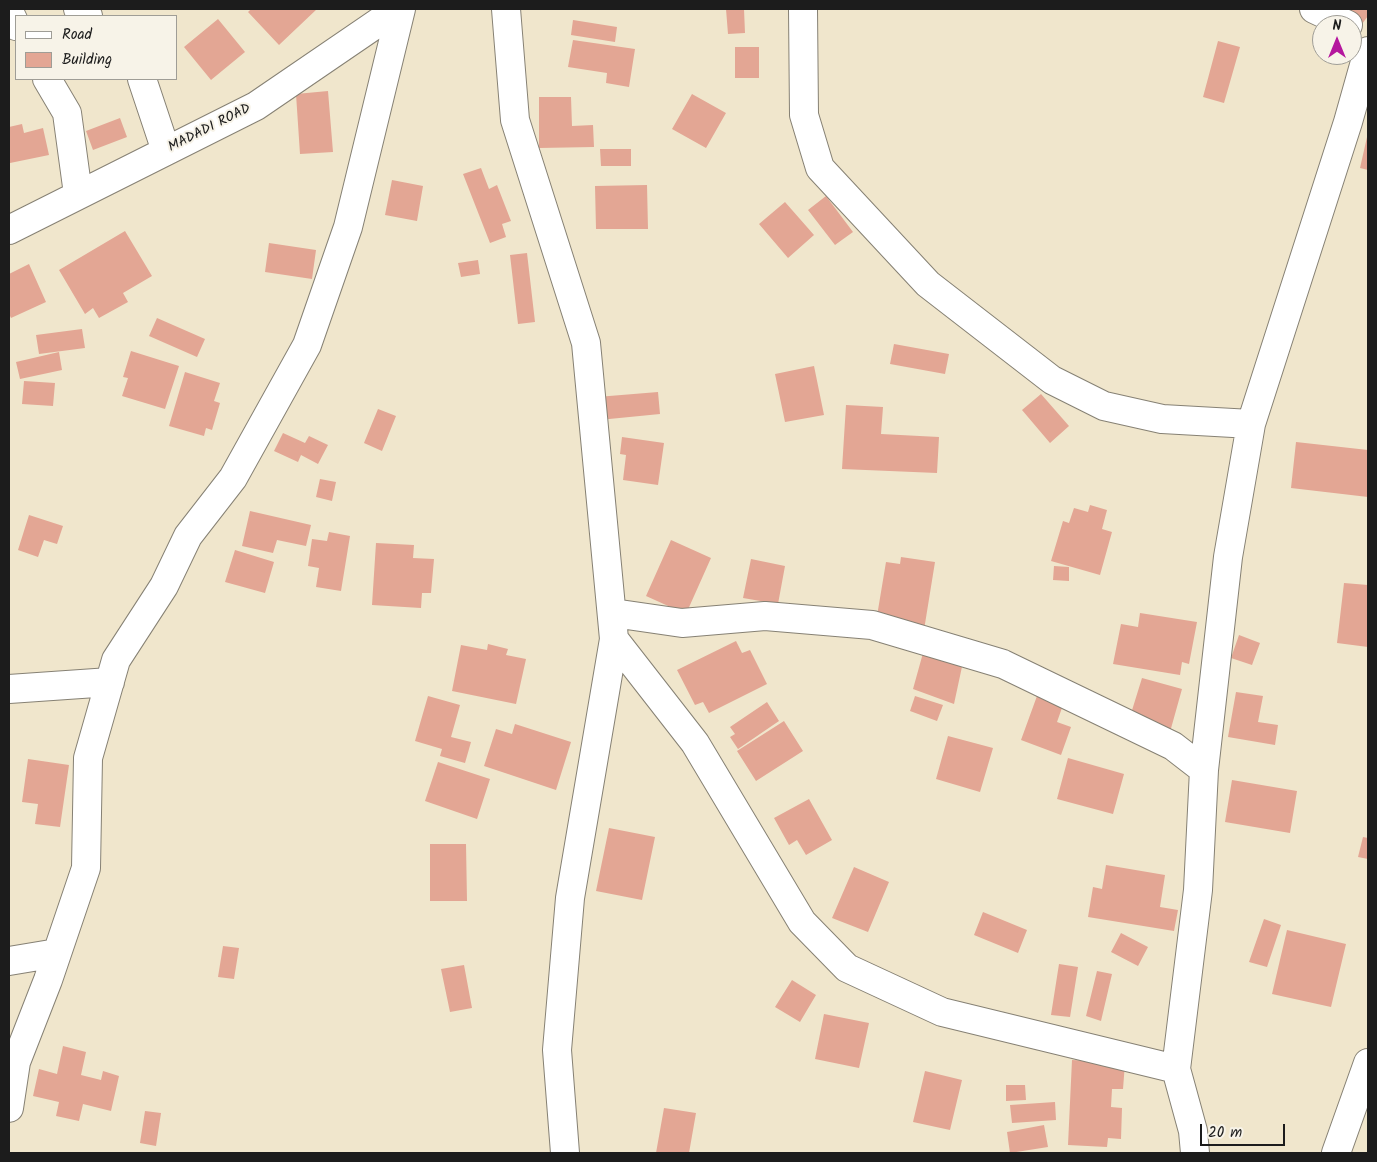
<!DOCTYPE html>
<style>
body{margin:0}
#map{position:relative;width:1377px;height:1162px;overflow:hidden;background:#f0e6cc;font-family:Kalam,sans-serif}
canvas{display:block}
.frame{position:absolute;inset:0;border:10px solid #1c1c1c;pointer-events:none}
.legend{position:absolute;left:15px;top:15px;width:162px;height:65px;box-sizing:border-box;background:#f7f3e8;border:1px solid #9f9d96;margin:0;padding:6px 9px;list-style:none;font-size:15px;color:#1c1c1c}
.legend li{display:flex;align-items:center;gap:10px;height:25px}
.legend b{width:25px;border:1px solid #9f9d96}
.north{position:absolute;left:1312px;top:15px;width:50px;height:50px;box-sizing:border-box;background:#f7f3e8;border:1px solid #9f9d96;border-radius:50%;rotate:0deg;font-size:14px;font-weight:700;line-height:20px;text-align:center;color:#1c1c1c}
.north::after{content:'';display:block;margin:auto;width:18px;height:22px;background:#b5179e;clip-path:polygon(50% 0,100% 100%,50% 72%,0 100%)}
.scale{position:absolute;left:1200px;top:1124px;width:85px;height:22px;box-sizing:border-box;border:2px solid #1c1c1c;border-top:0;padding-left:6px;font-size:15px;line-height:18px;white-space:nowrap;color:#1c1c1c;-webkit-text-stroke:4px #f7f3e8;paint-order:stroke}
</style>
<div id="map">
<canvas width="1377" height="1162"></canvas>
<div class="frame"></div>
<ul class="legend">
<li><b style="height:6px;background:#fff"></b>Road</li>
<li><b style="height:14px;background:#e3a694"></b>Building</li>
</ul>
<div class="north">N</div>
<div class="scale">20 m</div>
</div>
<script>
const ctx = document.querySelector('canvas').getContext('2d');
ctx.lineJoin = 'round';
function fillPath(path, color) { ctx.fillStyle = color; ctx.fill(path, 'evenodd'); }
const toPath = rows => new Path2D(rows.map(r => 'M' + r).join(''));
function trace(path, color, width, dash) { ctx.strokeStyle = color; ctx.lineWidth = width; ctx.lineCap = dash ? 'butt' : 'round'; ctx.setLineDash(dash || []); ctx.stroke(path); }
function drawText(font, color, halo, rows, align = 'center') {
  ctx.font = font + ' Kalam,sans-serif'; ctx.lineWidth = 4; ctx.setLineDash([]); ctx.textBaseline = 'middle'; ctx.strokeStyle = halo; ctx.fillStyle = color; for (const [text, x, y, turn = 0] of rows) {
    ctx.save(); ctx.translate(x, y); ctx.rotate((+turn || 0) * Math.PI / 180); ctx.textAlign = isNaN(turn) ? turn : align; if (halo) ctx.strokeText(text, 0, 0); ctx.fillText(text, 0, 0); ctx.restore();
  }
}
const building = toPath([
 [251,9,317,9,279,45,248,12],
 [726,9,744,9,745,33,728,34],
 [1339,9,1368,9,1368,16,1362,24],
 [218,19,245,52,211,80,184,47],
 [573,20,617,27,615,42,571,35],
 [573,40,635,49,629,87,606,83,607,73,568,67],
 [1218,41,1240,47,1224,103,1203,97],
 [735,47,759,47,759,78,735,78],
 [328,91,333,152,300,154,296,94],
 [692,94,726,113,706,148,672,129],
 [539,97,571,97,572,126,593,125,594,147,539,148],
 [120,118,127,137,93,150,86,131],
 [22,124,24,133,43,128,49,155,10,163,9,156,9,127],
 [1367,137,1368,137,1368,170,1360,168],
 [600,149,631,149,631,166,601,166],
 [481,168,489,189,497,185,511,221,502,224,506,237,490,243,463,174],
 [392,180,423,186,417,221,385,215],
 [647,185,648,229,596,229,595,186],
 [826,196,853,232,835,245,808,210],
 [785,202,814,235,788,258,759,224],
 [125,231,152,276,123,293,128,302,99,318,93,308,85,314,59,270],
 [269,243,316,250,312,279,265,272],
 [527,253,535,322,518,324,510,255],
 [478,260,480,274,461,277,458,263],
 [29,264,46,302,11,318,9,314,9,274],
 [157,318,205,339,197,357,149,336],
 [82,329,85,348,39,354,36,335],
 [894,344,949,354,945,374,890,364],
 [131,351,179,366,165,409,122,396,128,378,123,377],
 [59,352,62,370,20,379,16,362],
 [814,366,824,415,785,422,775,374],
 [185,372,220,383,214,401,220,403,212,430,206,428,204,436,169,426],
 [24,381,55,383,53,406,22,404],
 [658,392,660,414,599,420,597,397],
 [1041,394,1069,426,1050,443,1022,410],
 [846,405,883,407,881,434,939,437,937,473,842,469],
 [378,409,396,416,382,451,364,443],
 [283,433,305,443,309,436,328,445,318,464,301,455,298,462,274,451],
 [622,437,664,443,658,485,623,480,626,455,620,454],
 [1296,442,1368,450,1368,497,1291,488],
 [320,479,336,482,332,501,316,497],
 [1090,505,1107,510,1102,529,1112,532,1100,575,1051,561,1063,521,1069,523,1074,508,1088,512],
 [250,511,311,525,306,546,277,540,273,553,242,546],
 [29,515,63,526,57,544,44,540,38,557,18,550],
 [329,532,350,536,341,591,316,587,319,568,308,566,312,539,327,541],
 [671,540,711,558,686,614,646,596],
 [376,543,414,545,413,558,434,559,431,593,422,593,421,608,372,605],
 [235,550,274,562,265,593,225,582],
 [901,557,935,562,924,630,876,622,886,562,900,564],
 [751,559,785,566,778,604,743,598],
 [1054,566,1069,567,1069,581,1053,580],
 [1344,583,1368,585,1368,647,1337,643],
 [1140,613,1197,622,1189,664,1182,662,1180,675,1113,664,1121,624,1138,627],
 [1239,635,1260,643,1252,665,1231,658],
 [736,641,742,653,750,650,767,684,709,713,703,702,695,705,677,670],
 [488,644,508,649,506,655,526,659,516,704,452,691,461,645,487,650],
 [923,653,963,662,954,704,913,689],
 [1142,678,1182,689,1170,732,1129,720],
 [1236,692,1263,696,1258,722,1278,725,1275,745,1228,737],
 [428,696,460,705,451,737,471,742,465,763,440,756,442,749,415,741],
 [915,696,943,705,937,721,910,711],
 [1037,696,1063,705,1057,722,1071,727,1061,755,1021,740],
 [767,702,779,721,738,749,730,737,735,734,730,727],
 [784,721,803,751,756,781,737,751],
 [515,724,571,742,556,790,484,766,496,729,512,734],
 [948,736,993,748,980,792,936,779],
 [1068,758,1124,774,1113,814,1057,799],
 [28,759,69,765,60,827,35,824,38,804,22,802],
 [438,762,490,779,477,819,425,801],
 [1232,780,1297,791,1290,833,1225,822],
 [809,799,832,840,806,855,797,840,789,845,774,818],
 [609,828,655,837,642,900,596,891],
 [1363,837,1368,838,1368,859,1358,857],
 [430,844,466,844,467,901,430,901],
 [1106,865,1165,875,1160,907,1178,910,1174,931,1088,917,1093,887,1102,889],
 [854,867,889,882,868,932,832,918],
 [983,912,1027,930,1018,953,974,935],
 [1264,919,1281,925,1267,967,1249,962],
 [1287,930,1346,944,1331,1007,1272,994],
 [1121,933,1148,947,1138,966,1111,952],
 [223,946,239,948,234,979,218,977],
 [1059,964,1078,967,1070,1017,1051,1015],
 [464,965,472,1008,450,1012,441,969],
 [1097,971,1112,974,1101,1021,1086,1016],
 [792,980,816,995,800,1022,775,1007],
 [824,1014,869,1023,859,1068,815,1059],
 [63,1046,86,1052,81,1075,101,1080,103,1071,119,1076,111,1111,83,1104,79,1121,56,1116,59,1102,33,1096,39,1069,57,1074],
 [1072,1060,1125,1063,1123,1089,1112,1089,1111,1107,1122,1108,1121,1139,1108,1138,1107,1147,1068,1145],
 [925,1071,962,1080,950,1130,913,1122],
 [1006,1085,1025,1085,1026,1100,1006,1101],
 [1055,1102,1056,1120,1012,1123,1010,1105],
 [664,1108,696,1113,689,1153,656,1153],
 [145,1111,161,1113,156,1146,140,1143],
 [1044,1125,1048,1147,1010,1153,1007,1132]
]);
const minor = toPath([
 [78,9,88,16],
 [506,9,515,120,586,343,614,639,570,898,557,1050,565,1153],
 [803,9,804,115,820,168,928,284,1052,380,1104,406,1162,419,1251,424],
 [1314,9,1348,25],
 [9,11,16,26],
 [47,79,67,113,78,194],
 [142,79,166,151],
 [9,230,256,106,398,9],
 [613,613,682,623,765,616,872,625,1003,664,1173,746,1204,770,1198,890,1176,1069,1193,1131,1195,1153],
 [614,639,695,743,802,922,847,968,942,1012,1176,1069],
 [9,689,110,682],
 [1204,770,1228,557,1251,424,1348,122,1368,51],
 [9,961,57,953],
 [9,1108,16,1062,48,980,86,868,88,758,116,660,164,586,188,536,233,478,307,345,348,227,401,9],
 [1336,1153,1368,1063]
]);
const streetNames = [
 ["MADADI ROAD",210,129,-27]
];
fillPath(building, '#e3a694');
trace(minor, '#868174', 30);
trace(minor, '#fff', 28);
drawText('14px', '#1c1c1c', '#f7f3e8', streetNames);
</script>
